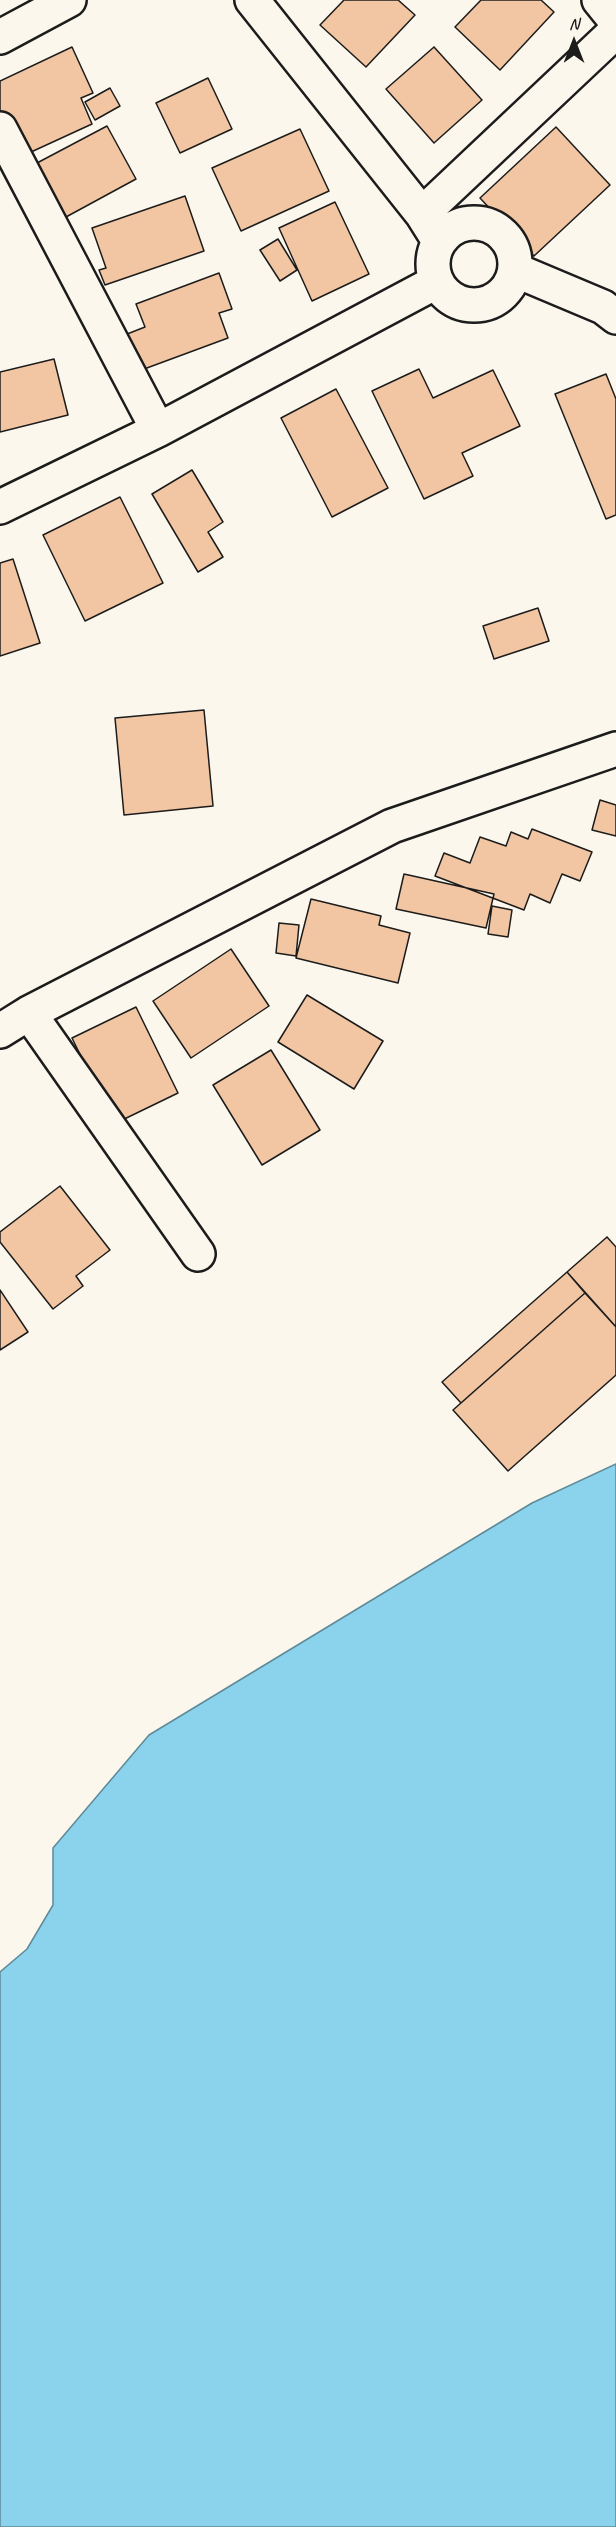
<!DOCTYPE html>
<style>
body{margin:0}
#map{position:relative;width:616px;height:2527px;overflow:hidden;background:#fbf7ec;font-family:Caveat,sans-serif}
canvas{display:block}
.north{position:absolute;left:544px;top:12px;width:60px;height:60px;-webkit-text-stroke:4px #fbf7ec;paint-order:stroke;rotate:0deg;font-size:16px;font-weight:700;line-height:24px;text-align:center;color:#1c1c1c}
.north::after{content:'';display:block;margin:auto;width:21px;height:27px;background:#1c1c1c;clip-path:polygon(50% 0,100% 100%,50% 72%,0 100%)}
</style>
<div id="map">
<canvas width="616" height="2527"></canvas>
<div class="north">N</div>
</div>
<script>
const ctx = document.querySelector('canvas').getContext('2d');
ctx.lineJoin = 'round';
function fillPath(path, color) { ctx.fillStyle = color; ctx.fill(path, 'evenodd'); }
const toPath = rows => new Path2D(rows.map(r => 'M' + r).join(''));
function trace(path, color, width, dash) { ctx.strokeStyle = color; ctx.lineWidth = width; ctx.lineCap = dash ? 'butt' : 'round'; ctx.setLineDash(dash || []); ctx.stroke(path); }
const water = toPath([
 [616,1464,616,2527,0,2527,0,1972,27,1949,53,1905,53,1848,149,1735,532,1503,616,1464]
]);
const building = toPath([
 [344,0,398,0,415,15,366,67,320,25,344,0],
 [481,0,541,0,554,12,500,70,455,27,481,0],
 [72,47,93,93,81,98,92,124,18,158,0,120,0,81,72,47],
 [434,47,482,100,434,143,386,89,434,47],
 [208,78,232,129,180,153,156,103,208,78],
 [110,88,120,106,95,120,85,102,110,88],
 [107,126,136,179,66,217,37,163,107,126],
 [556,127,610,185,534,256,480,198,556,127],
 [300,129,329,191,241,231,212,168,300,129],
 [185,196,204,251,105,285,99,270,106,268,92,228,185,196],
 [335,202,369,274,312,301,279,228,335,202],
 [278,239,297,270,280,281,260,250,278,239],
 [219,273,232,309,219,313,228,338,136,372,122,336,145,327,136,304,219,273],
 [54,359,68,415,0,432,0,372,54,359],
 [419,369,433,398,493,370,520,426,462,453,473,476,424,499,372,391,419,369],
 [606,374,616,399,616,515,606,519,555,394,606,374],
 [336,389,388,488,332,517,281,418,336,389],
 [192,470,223,522,208,532,223,557,198,572,152,494,192,470],
 [120,497,163,583,85,621,43,535,120,497],
 [13,559,40,643,0,656,0,563,13,559],
 [538,608,549,641,494,659,483,626,538,608],
 [204,710,213,806,124,815,115,718,204,710],
 [600,800,616,805,616,836,592,830,600,800],
 [532,829,592,852,580,881,562,874,550,903,530,894,524,910,435,876,444,853,470,863,480,837,506,846,511,832,528,839,532,829],
 [404,874,494,894,486,928,396,909,404,874],
 [311,899,381,916,379,925,410,933,398,983,296,958,311,899],
 [492,906,512,910,508,937,488,934,492,906],
 [279,923,299,925,296,956,276,953,279,923],
 [231,949,269,1006,191,1058,153,1001,231,949],
 [307,995,383,1041,354,1089,278,1042,307,995],
 [136,1007,178,1093,114,1124,72,1038,136,1007],
 [271,1050,320,1130,262,1165,213,1085,271,1050],
 [60,1186,110,1250,76,1276,83,1286,53,1309,0,1242,0,1232,60,1186],
 [607,1237,616,1247,616,1327,567,1272,607,1237],
 [567,1272,585,1293,461,1403,442,1382,567,1272],
 [0,1290,28,1332,0,1350,0,1290],
 [585,1293,616,1327,616,1375,508,1471,453,1410,585,1293]
]);
const minor = toPath([
 [252,0,422,214,439,241],
 [599,0,616,21],
 [0,37,69,0],
 [0,129,158,430],
 [422,214,616,31],
 '433 264a41 41 0 1 1 82 0a41 41 0 1 1-82 0Z',
 [515,270,603,307,616,317],
 [0,507,158,430,436,282],
 [29,1013,198,1254],
 [0,1031,29,1013,392,826,616,749]
]);
fillPath(water, '#8bd3ec');
trace(water, '#5f8a99', 1.5);
fillPath(building, '#f2c6a2');
trace(building, '#1c1c1c', 1.5);
trace(minor, '#1c1c1c', 38);
trace(minor, '#fbf7ec', 33);
</script>
